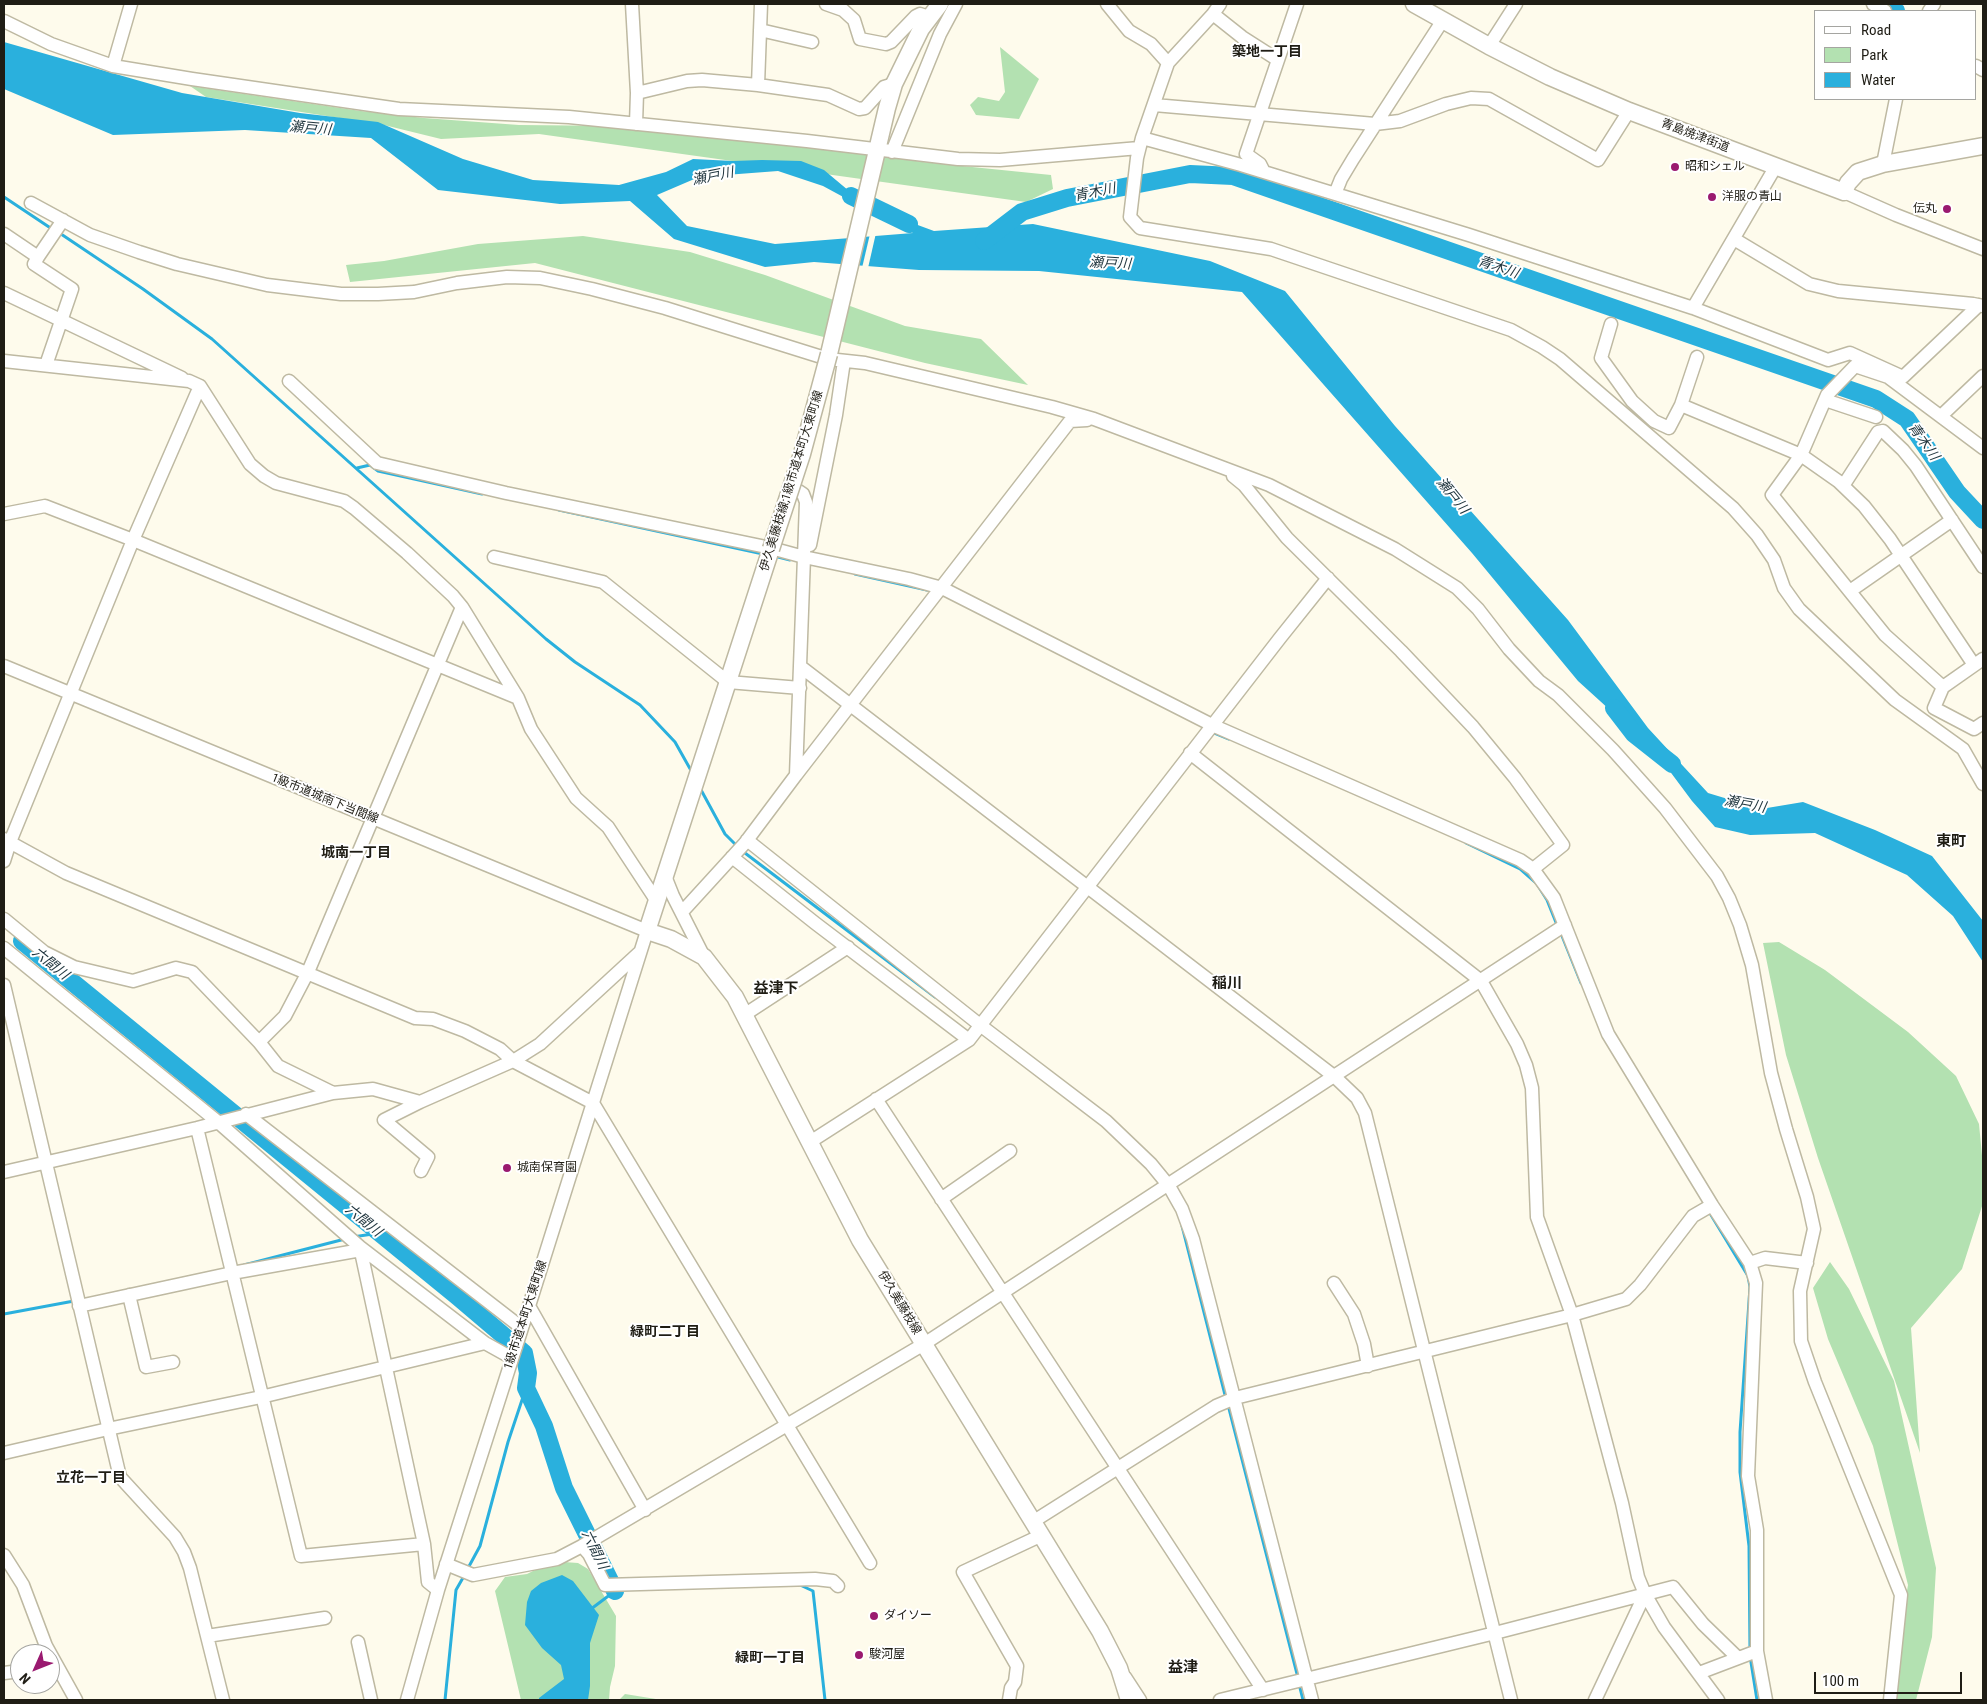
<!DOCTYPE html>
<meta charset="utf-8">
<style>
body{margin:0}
#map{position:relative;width:1987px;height:1704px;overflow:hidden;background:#fefbec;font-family:"Roboto Condensed",sans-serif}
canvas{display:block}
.frame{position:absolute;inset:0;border:5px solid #1f1d15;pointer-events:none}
.legend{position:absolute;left:1814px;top:10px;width:162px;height:90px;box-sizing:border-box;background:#fff;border:1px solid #a5a5a1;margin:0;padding:6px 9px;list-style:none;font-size:15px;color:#1f1d15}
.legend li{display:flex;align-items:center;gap:10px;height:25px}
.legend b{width:25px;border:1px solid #a5a5a1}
.north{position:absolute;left:10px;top:1644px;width:50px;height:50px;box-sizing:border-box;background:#fff;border:1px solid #a5a5a1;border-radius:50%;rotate:226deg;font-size:14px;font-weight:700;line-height:20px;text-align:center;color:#1f1d15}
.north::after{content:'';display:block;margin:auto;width:18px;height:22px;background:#9a1a70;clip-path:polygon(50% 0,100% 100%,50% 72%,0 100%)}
.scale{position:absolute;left:1814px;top:1672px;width:148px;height:22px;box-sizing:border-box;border:2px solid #1f1d15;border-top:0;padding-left:6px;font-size:15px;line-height:18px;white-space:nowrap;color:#1f1d15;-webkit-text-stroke:4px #fff;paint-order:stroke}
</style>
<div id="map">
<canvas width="1987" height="1704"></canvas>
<div class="frame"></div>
<ul class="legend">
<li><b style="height:6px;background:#fff"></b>Road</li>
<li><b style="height:14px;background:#b3e1b1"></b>Park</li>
<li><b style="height:14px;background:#2ab0dd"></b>Water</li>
</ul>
<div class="north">N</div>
<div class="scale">100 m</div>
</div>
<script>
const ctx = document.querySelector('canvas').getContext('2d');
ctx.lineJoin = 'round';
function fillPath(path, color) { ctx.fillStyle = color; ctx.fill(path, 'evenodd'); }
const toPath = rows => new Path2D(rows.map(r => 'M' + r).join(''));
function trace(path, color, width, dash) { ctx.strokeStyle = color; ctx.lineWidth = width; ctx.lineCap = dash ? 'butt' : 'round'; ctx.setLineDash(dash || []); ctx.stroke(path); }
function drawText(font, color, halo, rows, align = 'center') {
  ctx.font = font + ' "Roboto Condensed","Noto Sans JP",sans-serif'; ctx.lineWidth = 4; ctx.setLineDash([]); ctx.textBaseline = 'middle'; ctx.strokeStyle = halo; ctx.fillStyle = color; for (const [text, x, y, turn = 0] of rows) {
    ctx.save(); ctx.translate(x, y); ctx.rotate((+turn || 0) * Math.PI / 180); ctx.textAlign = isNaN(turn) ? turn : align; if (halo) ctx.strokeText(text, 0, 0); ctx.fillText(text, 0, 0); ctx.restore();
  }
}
const green = toPath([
 [1000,47,1039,79,1019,119,976,115,970,105,978,97,999,101,1005,92],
 [190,86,361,111,424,118,519,125,624,126,755,137,923,162,1051,175,1053,189,1026,202,539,134,441,139,384,125,206,97],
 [583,236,690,252,765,275,905,326,981,339,1028,385,925,363,535,263,350,282,346,265,384,261,478,244],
 [1779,942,1825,970,1908,1032,1956,1076,1979,1124,1983,1166,1983,1203,1962,1269,1911,1328,1920,1453,1818,1158,1786,1055,1763,943],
 [1830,1262,1849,1289,1894,1381,1936,1568,1932,1637,1916,1700,1888,1700,1908,1585,1873,1446,1828,1339,1813,1288],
 [564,1562,578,1563,588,1569,616,1616,615,1666,610,1687,609,1700,521,1700,495,1591,505,1577,527,1574,547,1564],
 [625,1694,662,1700,619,1700]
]);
const water = toPath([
 [4,42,182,93,300,113,378,122,463,159,533,180,619,185,666,172,693,159,733,161,762,160,801,161,824,170,861,201,860,206,823,186,778,171,699,177,657,195,687,226,775,244,913,233,887,221,888,214,934,231,1033,224,1210,261,1285,291,1395,426,1568,620,1648,728,1708,793,1761,809,1803,802,1875,830,1932,856,1983,921,1983,962,1953,916,1907,875,1815,833,1750,835,1715,827,1692,801,1654,750,1578,681,1472,553,1242,292,1039,271,919,270,814,262,765,267,674,239,630,201,560,204,438,190,371,138,245,130,113,135,4,89],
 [562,1575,573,1581,599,1615,590,1643,590,1686,588,1700,539,1700,539,1698,564,1679,561,1665,542,1648,525,1625,527,1602,531,1591,541,1583]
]);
const pier = toPath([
 [876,233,868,268,862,268,870,234]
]);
const stream = toPath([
 [4,197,52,229],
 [58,232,143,289,212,339,546,639,575,662,640,705,675,742,693,774],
 [357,468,370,465,378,471,482,494],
 [559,510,763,554],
 [774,556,790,560],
 [855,574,927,590],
 [1212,732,1229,739],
 [700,788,725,834,737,846],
 [1466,843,1520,869,1537,884,1547,900,1557,925],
 [741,850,935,997],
 [1560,931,1581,983],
 [1711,1215,1748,1276,1750,1287,1740,1432,1740,1472,1749,1546,1750,1650],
 [1182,1226,1226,1399],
 [353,1237,379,1233],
 [244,1265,345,1239],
 [4,1314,74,1301],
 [1228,1405,1298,1678],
 [467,1570,480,1546,508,1442,526,1388],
 [800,1585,813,1591,825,1700],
 [591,1609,615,1591,619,1591],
 [1750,1656,1757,1700],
 [1299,1684,1303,1700],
 [445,1700,456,1590,464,1576]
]);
const river = toPath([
 [1884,4,1896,11],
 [851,196,909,224],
 [984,241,1022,212,1067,198,1190,174,1233,176,1876,399,1907,419,1957,492,1983,520],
 [1614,708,1634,734,1672,764],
 [22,941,457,1296,524,1353,528,1373,526,1388,544,1426,564,1488,615,1591]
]);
const minor = toPath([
 [632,4,637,93,636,124],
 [826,4,843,10,854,20,860,39,886,44,891,42,916,16,920,14,929,17],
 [1107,4,1129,31,1151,44,1168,63],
 [1220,4,1213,14,1168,63,1142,138,1137,158,1130,217,1140,228,1271,249,1511,330,1542,347,1560,359,1733,508,1757,535,1774,560,1784,588,1799,609,1895,700,1963,749,1983,784],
 [1873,4,1885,11],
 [1929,11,1934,4],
 [1213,14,1242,37,1278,60],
 [4,21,51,44,113,66,192,79,399,109,569,117,807,141,958,159,1000,160,1139,148],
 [760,30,812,42],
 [1489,46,1516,4],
 [113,66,131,4],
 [1976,66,1983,70],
 [758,85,761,4],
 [637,93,687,81,702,80,758,85,828,95,859,109,865,108,884,87,894,84],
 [1154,105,1375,124,1400,121,1446,104,1471,98,1489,99,1598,160,1629,111],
 [1142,138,1241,165,1469,235,1693,308,1828,360,1850,353,1903,377,1979,305],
 [892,152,940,34,956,4],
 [1883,164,1896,99],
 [1264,172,1260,164,1246,154,1297,4],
 [1844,192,1896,215,1983,249],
 [1335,194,1341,179,1353,159,1443,20],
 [31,203,90,235,139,252,177,264,267,285,341,294,378,294,414,292,457,283,507,277,540,278,592,289,665,308,828,359,865,363,1052,407,1094,419,1269,485,1395,549,1457,588,1478,609,1509,649,1539,681,1558,695,1613,750,1665,808,1717,876,1729,898,1740,925,1752,965,1771,1073,1786,1129,1807,1197,1814,1229,1800,1291,1801,1341,1815,1382,1901,1595,1890,1700],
 [4,234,38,257,63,220],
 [1734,239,1809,284,1838,291,1973,304,1983,306],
 [38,257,34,264,72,289,46,365],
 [4,293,182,378],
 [1693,308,1776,166],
 [1611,324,1601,358,1632,401,1654,421,1669,428,1681,405,1697,357],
 [4,361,189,381,200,386,250,464,264,476,276,483,344,501,354,508,407,553,453,596,462,607,518,698,531,729,576,798,608,827,656,900],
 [289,381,377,463,506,493,771,548,804,557,909,579,942,588,1212,725,1520,860,1533,869],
 [1825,400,1876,417],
 [1681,405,1801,455,1838,481,1864,506,1890,539,1974,665],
 [1941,416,1983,376],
 [1233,476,1244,485,1287,538,1401,651,1473,727,1515,778,1563,845,1533,869,1554,898,1608,1034,1712,1205,1750,1263,1756,1283,1748,1476,1757,1530,1757,1651,1766,1700],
 [1843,486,1878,432,1883,431,1903,450,1916,466,1983,567],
 [4,514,45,506,133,540,518,698],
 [810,545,836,415,844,361],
 [494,557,603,582,728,682,800,688],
 [1850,591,1952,520],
 [1983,659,1943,687,1934,708,1974,729,1983,723],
 [4,666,647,931,529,1306,438,1590,407,1700],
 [801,667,1335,1077,1357,1098,1365,1113,1511,1700],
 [1943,687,1885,635,1772,495,1801,455,1827,395,1855,366,1888,377,1983,448],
 [1190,753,1481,981,1517,1044,1526,1065,1532,1088,1537,1217,1572,1315,1622,1503,1638,1577,1645,1594,1664,1627,1718,1700],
 [796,775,1070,421,1087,420],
 [4,839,66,873,415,1018,433,1019,465,1031,500,1049,513,1061,593,1103,870,1563],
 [747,840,980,1025,1106,1121,1151,1164,1169,1186,1182,1209,1193,1239,1312,1700],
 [732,857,815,923,969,1040],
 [4,861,10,842,133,540,200,386],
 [665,876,673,896,704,957],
 [682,912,745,843,796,775,806,502,803,494,791,486],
 [4,919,44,952,74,967,133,981,176,968,192,972,259,1042,278,1066,333,1093],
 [4,948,218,1122,360,1247,485,1343,512,1358],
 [4,985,120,1477,175,1537,184,1552,190,1568,223,1700],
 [744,1015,848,947],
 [259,1042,285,1016,308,972,462,607],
 [876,1099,1263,1690],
 [420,1102,384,1120,428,1157,421,1171],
 [246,1114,522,1328],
 [197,1128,301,1556,424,1544],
 [810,1142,969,1040,1280,638,1328,578],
 [4,1172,197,1128,333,1093,373,1089,420,1102,513,1061,540,1044,640,952],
 [941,1199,1010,1151],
 [360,1247,424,1544,428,1582,438,1590],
 [1750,1263,1765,1258,1807,1263],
 [1334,1283,1354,1314,1364,1344,1368,1366],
 [129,1295,146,1367,173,1362],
 [79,1306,232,1273,361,1250],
 [529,1306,645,1510],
 [4,1453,108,1429,261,1397,485,1343],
 [1034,1521,1216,1406,1235,1398,1572,1315,1626,1299,1640,1285,1693,1216,1712,1205],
 [582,1546,589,1554,605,1585,815,1579,833,1581,838,1586],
 [4,1555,23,1585,46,1646,76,1700],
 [446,1564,473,1575,557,1559,582,1546,924,1344,1565,925],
 [207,1636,325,1618],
 [358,1642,371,1700],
 [4,1673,20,1671],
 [1699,1673,1757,1651],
 [1125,1677,1140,1700],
 [1009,1700,1011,1688,1015,1682,1017,1666,963,1572,1042,1535],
 [1220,1700,1495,1633,1673,1587,1703,1624,1738,1658],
 [1595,1700,1645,1594]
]);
const major = toPath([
 [1414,4,1489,46,1550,77,1629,111,1844,192,1848,183,1858,172,1883,164,1983,146],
 [829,354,887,108,894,84,921,29,940,4],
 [771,549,647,931,671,939,704,957,735,997,860,1240,1100,1631,1119,1668,1129,1700]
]);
const majorBridge = toPath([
 [771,549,802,454,829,354]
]);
const markers = [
 [1675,167,5,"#9a1a70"],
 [1712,197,5,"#9a1a70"],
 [1947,209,5,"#9a1a70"],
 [507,1168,5,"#9a1a70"],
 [874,1616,5,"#9a1a70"],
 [859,1655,5,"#9a1a70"]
];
const streetNames = [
 ["青島焼津街道",1695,136,21],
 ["伊久美藤枝線;1級市道本町大東町線",792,481,-73],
 ["1級市道城南下当間線",325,799,22],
 ["伊久美藤枝線",899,1303,59],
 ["1級市道本町大東町線",526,1315,-72]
];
const poiNames = [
 ["昭和シェル",1685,167],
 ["洋服の青山",1722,197],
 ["伝丸",1937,209,"right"],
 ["城南保育園",517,1168],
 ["ダイソー",884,1616],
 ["駿河屋",869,1655]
];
const neighbourhoodNames = [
 ["築地一丁目",1267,52],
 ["城南一丁目",356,853],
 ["緑町二丁目",665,1332],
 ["立花一丁目",91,1478],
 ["緑町一丁目",770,1658]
];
const waterNames = [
 ["瀬戸川",310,129,5],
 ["瀬戸川",713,177,-11],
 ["青木川",1095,193,-11],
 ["瀬戸川",1110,264,3],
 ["青木川",1498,268,19],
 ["青木川",1923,442,55],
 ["瀬戸川",1452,496,51],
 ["瀬戸川",1745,805,10],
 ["六間川",50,964,39],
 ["六間川",363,1221,39],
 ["六間川",594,1550,64]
];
const quarterNames = [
 ["東町",1951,842],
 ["稲川",1227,984],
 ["益津下",776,989],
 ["益津",1183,1668]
];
fillPath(green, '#b3e1b1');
fillPath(water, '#2ab0dd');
fillPath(pier, '#fefbec');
trace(stream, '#2ab0dd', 3);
trace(river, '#2ab0dd', 18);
trace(minor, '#beb9a2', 15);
trace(major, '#beb9a2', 19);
trace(minor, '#fff', 12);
trace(major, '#fff', 16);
trace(majorBridge, '#beb9a2', 19, []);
trace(majorBridge, '#fff', 16);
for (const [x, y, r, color] of markers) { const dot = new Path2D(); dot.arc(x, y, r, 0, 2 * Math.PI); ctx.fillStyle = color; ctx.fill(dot); trace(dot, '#fff', 2); }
drawText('12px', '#1f1d15', '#fff', streetNames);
drawText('12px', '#1f1d15', '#fff', poiNames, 'left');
drawText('bold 14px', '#1f1d15', '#fff', neighbourhoodNames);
drawText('italic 14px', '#1f343d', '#fff', waterNames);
drawText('bold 15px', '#1f1d15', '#fff', quarterNames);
</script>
